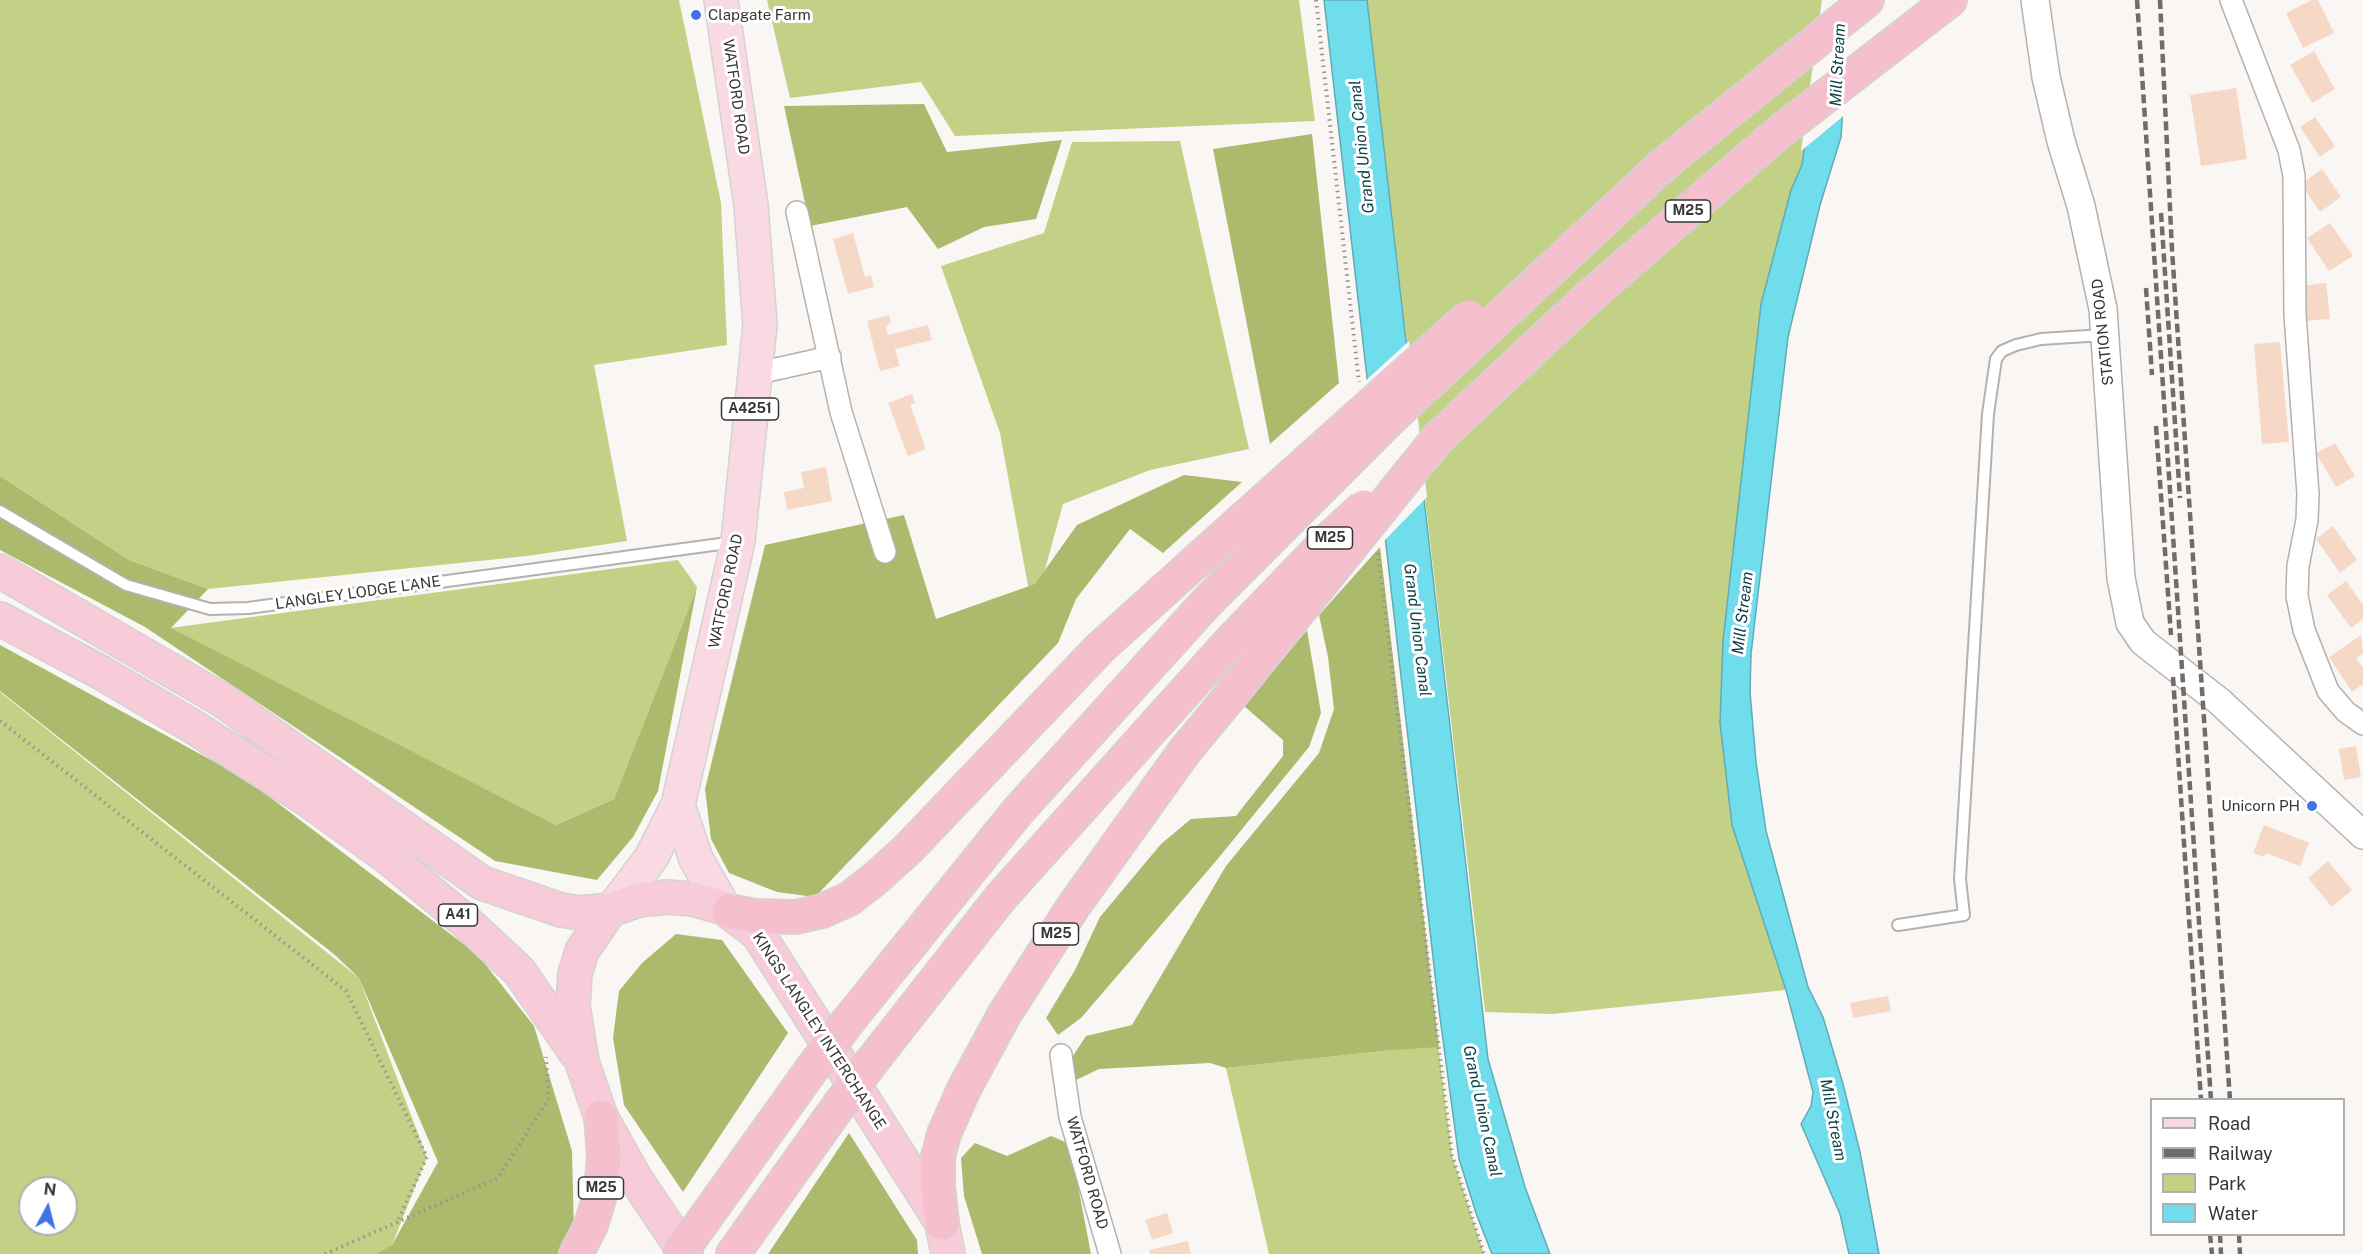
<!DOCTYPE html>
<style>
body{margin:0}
#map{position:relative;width:2363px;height:1254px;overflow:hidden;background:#faf6f4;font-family:"Public Sans",sans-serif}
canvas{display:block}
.legend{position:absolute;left:2150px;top:1098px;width:195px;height:138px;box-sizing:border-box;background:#fff;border:2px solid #afafae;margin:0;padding:8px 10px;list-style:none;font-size:18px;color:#383635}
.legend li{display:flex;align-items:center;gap:12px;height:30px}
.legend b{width:30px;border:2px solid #afafae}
.north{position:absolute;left:18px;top:1176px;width:60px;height:60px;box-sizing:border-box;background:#fff;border:2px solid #afafae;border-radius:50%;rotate:7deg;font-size:16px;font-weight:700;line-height:24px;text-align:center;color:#383635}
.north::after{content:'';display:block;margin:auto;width:21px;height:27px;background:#4073e3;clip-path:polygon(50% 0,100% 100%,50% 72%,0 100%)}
</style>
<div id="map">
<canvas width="2363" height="1254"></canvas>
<ul class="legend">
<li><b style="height:8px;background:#f9d9e2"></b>Road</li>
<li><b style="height:8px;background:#6f6c6b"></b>Railway</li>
<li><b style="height:16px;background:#c2d185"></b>Park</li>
<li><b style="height:16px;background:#70dded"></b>Water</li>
</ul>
<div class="north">N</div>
</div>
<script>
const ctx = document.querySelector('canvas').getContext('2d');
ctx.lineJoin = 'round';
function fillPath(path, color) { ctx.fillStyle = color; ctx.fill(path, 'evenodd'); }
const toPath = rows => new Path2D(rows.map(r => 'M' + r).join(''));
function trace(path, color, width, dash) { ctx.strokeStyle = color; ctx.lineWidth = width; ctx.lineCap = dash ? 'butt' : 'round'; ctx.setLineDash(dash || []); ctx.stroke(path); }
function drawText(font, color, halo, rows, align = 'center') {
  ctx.font = font + ' "Public Sans",sans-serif'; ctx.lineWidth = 6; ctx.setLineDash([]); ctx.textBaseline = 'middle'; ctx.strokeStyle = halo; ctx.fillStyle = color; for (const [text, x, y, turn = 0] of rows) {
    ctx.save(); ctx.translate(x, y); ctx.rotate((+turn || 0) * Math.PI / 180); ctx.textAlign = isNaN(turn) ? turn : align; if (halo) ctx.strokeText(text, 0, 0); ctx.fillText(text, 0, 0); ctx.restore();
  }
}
const green = toPath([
 [0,0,679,0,721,203,727,345,594,365,627,541,527,556,208,589,129,560,0,476],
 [767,0,1299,0,1315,121,955,136,921,82,790,98],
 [1367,0,1825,0,1802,165,1791,190,1761,304,1723,641,1720,723,1732,825,1786,990,1552,1014,1485,1012],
 [1180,141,1249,449,1150,470,1063,504,1033,613,1000,433,941,266,1044,233,1072,142],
 [678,560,697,587,614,799,556,825,170,628],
 [0,692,359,978,427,1157,392,1245,375,1254,0,1254],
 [30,1188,66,1188,66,1224,30,1224],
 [1438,1045,1452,1155,1484,1254,1269,1254,1226,1068]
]);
const forest = toPath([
 [924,104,947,152,1062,140,1036,219,984,227,938,249,907,207,810,226,784,106],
 [1312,134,1339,383,1270,444,1213,149],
 [1184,475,1242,482,1163,553,1130,529,1076,599,1058,643,815,897,777,892,729,873,711,839,705,789,765,545,904,515,936,619,1035,584,1077,525],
 [0,476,129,560,208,589,171,628,556,825,614,799,697,587,658,791,633,837,597,880,495,861,145,627,0,550],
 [1380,547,1439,1047,1392,1050,1226,1068,1210,1063,1099,1069,1074,1081,1071,1059,1086,1036,1132,1025,1226,866,1319,753,1334,709,1328,657,1319,615],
 [1307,630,1321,713,1309,747,1216,861,1081,1018,1058,1035,1046,1018,1075,970,1100,917,1161,844,1191,819,1236,816,1283,756,1283,740,1244,706],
 [0,645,246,779,478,955,534,1026,572,1151,574,1231,558,1254,375,1254,392,1245,438,1162,359,978,335,955,0,691],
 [676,934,722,940,788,1033,683,1192,624,1105,613,1038,619,991,642,963],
 [849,1133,917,1240,918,1254,768,1254],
 [1051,1136,1070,1144,1091,1254,982,1254,964,1196,961,1158,975,1143,1007,1156]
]);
const water = toPath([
 [1324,0,1367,0,1488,1059,1525,1187,1550,1254,1492,1254,1477,1216,1459,1159,1439,1010,1324,0],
 [1825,0,1850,0,1841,137,1820,205,1788,337,1751,654,1750,692,1756,762,1766,831,1808,987,1823,1017,1843,1084,1860,1152,1879,1254,1849,1254,1840,1214,1801,1124,1811,1106,1813,1092,1786,990,1732,825,1720,723,1723,641,1761,304,1791,190,1802,165,1825,0]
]);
const pier = toPath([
 [1822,0,1853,0,1846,114,1801,151],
 [1409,341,1427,497,1382,543,1363,383]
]);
const building = toPath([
 [2312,0,2318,0,2334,33,2303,48,2286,13],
 [2314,51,2335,89,2312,103,2290,65],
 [2236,88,2247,159,2201,166,2190,95],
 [2315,117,2335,146,2320,157,2300,127],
 [2322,169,2341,197,2320,212,2301,184],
 [2330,223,2353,256,2329,271,2307,238],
 [853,233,865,277,871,275,874,287,848,294,833,239],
 [2326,283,2330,319,2304,321,2300,286],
 [889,315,891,322,886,326,888,335,928,325,932,340,895,349,900,366,880,371,867,321],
 [2280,342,2289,442,2262,444,2254,344],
 [912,394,915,403,910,405,926,449,908,456,888,403],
 [2335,443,2355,476,2336,487,2316,453],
 [826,467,832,501,787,510,784,492,804,488,801,472],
 [2333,526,2357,560,2340,573,2316,539],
 [2346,581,2363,605,2363,619,2351,628,2327,595],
 [2361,635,2363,654,2356,658,2363,668,2363,684,2352,692,2329,657],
 [2356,746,2361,777,2344,780,2339,749],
 [2264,825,2309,843,2300,866,2266,853,2264,857,2253,853],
 [2328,861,2352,890,2332,907,2308,878],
 [1888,996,1891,1011,1853,1018,1850,1003],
 [1167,1213,1173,1233,1152,1240,1145,1220],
 [1188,1241,1191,1254,1150,1254,1149,1250]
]);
const path = toPath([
 [1316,0,1359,382],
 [1378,553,1452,1155,1484,1254],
 [0,721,346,991,427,1157,397,1223],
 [325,1254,498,1178,549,1098,546,1057]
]);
const service = toPath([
 [0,511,126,585,210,609,248,608,735,542],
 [1898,925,1964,915,1960,879,1988,414,1996,359,2002,351,2016,345,2041,339,2103,335]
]);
const minor = toPath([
 [2231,0,2289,150,2294,176,2295,315,2308,494,2307,520,2298,566,2297,596,2304,630,2328,691,2346,712,2363,724],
 [797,212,841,412,885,552],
 [754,374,830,357],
 [1061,1055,1070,1117,1110,1254]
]);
const tertiary = toPath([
 [2035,0,2046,77,2061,141,2081,206,2103,309,2121,578,2130,623,2143,642,2219,701,2363,835]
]);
const primary = toPath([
 [678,805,696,859,724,908],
 [614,907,651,858,678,805,738,541,760,325,751,205,721,0]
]);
const trunk = toPath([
 [0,571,222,700,482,883,561,910,581,913,610,910],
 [0,619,100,672,192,726,305,798,390,859,464,920,519,971,576,1053],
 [686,1254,635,1178,601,1117,582,1062,573,1005,575,974,582,951,610,910,639,900,667,897,693,899,724,908,758,934,942,1223,948,1254]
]);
const motorway = toPath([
 [1664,164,1867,0],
 [1438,438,1590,296,1777,134,1950,0],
 [729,911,755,916,796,917,822,911,849,899,876,878,908,849,1100,648,1192,565],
 [849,1020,1018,811,1207,602],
 [873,1060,1001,897,1228,644],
 [703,1221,814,1066],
 [942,1223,938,1186,938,1157,944,1134,964,1089,1004,1015,1073,907,1184,752,1245,678],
 [576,1254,591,1225,601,1192,604,1156,601,1117],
 [733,1254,840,1104]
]);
const rail = toPath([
 [2137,0,2211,1100],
 [2160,0,2172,250,2230,1100],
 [2161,213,2180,498],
 [2146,288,2152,375],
 [2156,426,2171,635],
 [2173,677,2201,1100],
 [2210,1234,2212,1254],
 [2220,1234,2221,1254],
 [2239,1234,2240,1254]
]);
const motorwayBridge = toPath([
 [1192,565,1469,317],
 [1207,602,1389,420,1664,164],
 [1228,644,1328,540,1364,507],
 [1245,678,1438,438],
 [814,1066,849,1020],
 [840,1104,873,1060],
 [679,1254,703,1221]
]);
const markers = [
 [696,15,6,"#4073e3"],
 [2312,806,6,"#4073e3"]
];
const shields = [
 [1688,211,45],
 [750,409,57],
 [1330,538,45],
 [458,915,39],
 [1056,934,45],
 [601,1188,45]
];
const shieldNames = [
 ["M25",1688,211],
 ["A4251",750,409],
 ["M25",1330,538],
 ["A41",458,915],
 ["M25",1056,934],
 ["M25",601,1188]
];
const poiNames = [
 ["Clapgate Farm",708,15],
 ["Unicorn PH",2300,806,"right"]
];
const streetNames = [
 ["WATFORD ROAD",736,97,82],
 ["STATION ROAD",2103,332,-96],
 ["WATFORD ROAD",726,591,-78],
 ["LANGLEY LODGE LANE",358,593,-8],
 ["KINGS LANGLEY INTERCHANGE",819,1031,57],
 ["WATFORD ROAD",1087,1173,74]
];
const waterNames = [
 ["Mill Stream",1838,65,-87],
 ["Grand Union Canal",1362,147,-96],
 ["Mill Stream",1743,613,-83],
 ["Grand Union Canal",1417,630,83],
 ["Grand Union Canal",1482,1111,78],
 ["Mill Stream",1833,1120,79]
];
fillPath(green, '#c2d185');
fillPath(forest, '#abba6d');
fillPath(water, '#70dded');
trace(water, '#5fabb6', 1.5);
fillPath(pier, '#faf6f4');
fillPath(building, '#f5d9c6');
trace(service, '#b4b1af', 14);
trace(minor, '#b4b1af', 24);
trace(tertiary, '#b4b1af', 30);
trace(primary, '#d3d3d3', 36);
trace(trunk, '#d3d3d3', 36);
trace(motorway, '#d3d3d3', 36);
trace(path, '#969392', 4, [1.5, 4.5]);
trace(service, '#fff', 10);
trace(minor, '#fff', 21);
trace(tertiary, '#fff', 27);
trace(primary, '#f9d9e2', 33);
trace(trunk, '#f7ccd8', 33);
trace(motorway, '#f5bfce', 33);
trace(rail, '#6f6c6b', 4.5, [9, 4.5]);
trace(motorwayBridge, '#d3d3d3', 36, []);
trace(motorwayBridge, '#f5bfce', 33);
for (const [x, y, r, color] of markers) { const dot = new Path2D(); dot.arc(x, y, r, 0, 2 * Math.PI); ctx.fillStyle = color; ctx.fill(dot); trace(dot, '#fff', 2); }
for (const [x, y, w] of shields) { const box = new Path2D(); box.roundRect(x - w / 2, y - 11, w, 22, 4.5); ctx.fillStyle = '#fff'; ctx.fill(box); trace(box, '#383635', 1.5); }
drawText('bold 14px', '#383635', null, shieldNames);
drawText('15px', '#383635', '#fff', poiNames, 'left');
drawText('15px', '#383635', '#fff', streetNames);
drawText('italic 16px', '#0f4249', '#fff', waterNames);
</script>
